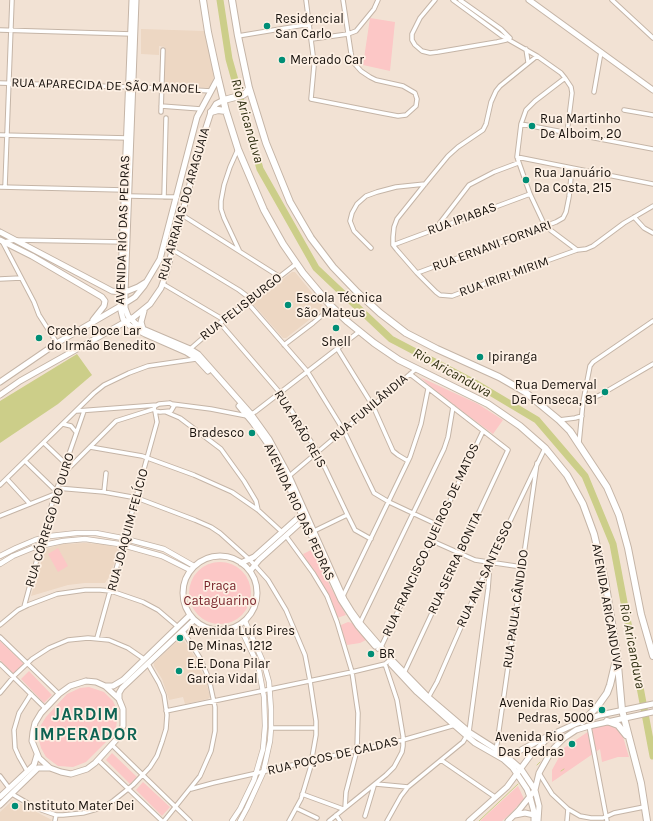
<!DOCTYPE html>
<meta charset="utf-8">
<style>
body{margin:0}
canvas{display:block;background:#f2e2d4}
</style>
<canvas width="653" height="821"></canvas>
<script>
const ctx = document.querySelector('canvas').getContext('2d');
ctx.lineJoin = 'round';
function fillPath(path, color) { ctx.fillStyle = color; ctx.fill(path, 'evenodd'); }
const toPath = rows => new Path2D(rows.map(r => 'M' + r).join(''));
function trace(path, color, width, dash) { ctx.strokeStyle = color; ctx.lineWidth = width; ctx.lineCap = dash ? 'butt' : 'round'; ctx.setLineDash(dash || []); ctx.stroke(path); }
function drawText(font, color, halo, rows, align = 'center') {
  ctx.font = font + ' Karla,sans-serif'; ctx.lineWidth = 3.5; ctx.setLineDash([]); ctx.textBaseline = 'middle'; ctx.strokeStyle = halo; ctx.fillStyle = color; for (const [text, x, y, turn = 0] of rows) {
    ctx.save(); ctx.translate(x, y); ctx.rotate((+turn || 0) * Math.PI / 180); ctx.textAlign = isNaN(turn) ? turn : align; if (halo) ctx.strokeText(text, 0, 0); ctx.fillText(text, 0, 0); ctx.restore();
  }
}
const built = toPath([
 [141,29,205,31,214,75,211,88,164,86,165,47,159,46,159,55,141,54],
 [292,272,295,272,323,306,322,310,286,338,283,338,253,304,254,301],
 [84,543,103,544,120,548,109,577,105,583,85,583,68,585,31,596,45,549,63,544],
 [183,639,195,657,206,681,210,697,208,699,185,704,183,697,169,700,162,679,154,666,154,663,176,642],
 [13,800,52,820,51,821,0,821,0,812]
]);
const green = toPath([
 [370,18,395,22,390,71,363,65],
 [420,377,478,404,503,420,493,434,439,394],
 [58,548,68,566,58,572,48,554],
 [313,549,317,555,330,586,346,615,337,618,314,570,305,558,303,554],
 '189 593a31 31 0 1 1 62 0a31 31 0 1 1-62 0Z',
 [348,622,352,623,366,640,360,643,347,645,341,630,341,625],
 [0,641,24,664,14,674,0,660],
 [29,671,52,695,44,703,21,679],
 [89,687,104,692,113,701,118,712,116,728,109,739,86,762,73,767,58,766,46,757,41,748,38,736,41,725,46,717,67,694,80,688],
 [610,724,621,730,629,757,618,757,602,762,600,749,552,782,552,770,564,748,595,727],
 [112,753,137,777,130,784,106,760],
 [143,782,170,807,162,816,136,790],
 [518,786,524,799,510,814,502,821,480,821]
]);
const water = toPath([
 [77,354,92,375,58,404,0,443,0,401]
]);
const stream = toPath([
 [537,765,540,762],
 [561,771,564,769],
 [479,821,518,784]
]);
const river = toPath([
 [220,0,229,59,260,169,316,268,391,339,475,383,537,420,585,476,613,544,653,756]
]);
const minor = toPath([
 [306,0,313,55,314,66,311,99,382,113,398,116,406,115,416,106,417,99,415,93,403,86,376,80,370,77,361,71,353,62,351,53,343,0],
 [435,0,420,18,412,34,412,40,415,45,422,51,430,53,438,52,497,42,506,40,509,37],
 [453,0,502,36,537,56,561,73,565,78,571,87,572,93,567,133],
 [460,0,501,29,510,38],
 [612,0,653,38],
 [0,30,132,34],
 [238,36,310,24],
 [312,39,348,34,356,31,374,9,378,0],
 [526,49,528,62],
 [537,56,500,86,496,91,491,102,486,124,483,130,458,147,448,156,425,184,397,219,394,227,393,237,393,245,397,250,417,273,436,292,440,295,452,296,521,270,577,250,586,249,593,246,624,223,653,206],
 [565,78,535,101,526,110,521,124,517,157,530,194,545,226,577,250],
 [0,83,162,88,211,91],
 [594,92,601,52],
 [161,106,201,109],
 [624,110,653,115],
 [161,112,163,50],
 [521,124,653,149],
 [0,135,128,138],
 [238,149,230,167,224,185,221,201,221,209,224,218,239,250],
 [517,157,653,184],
 [0,187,124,190],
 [5,187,12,0],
 [129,196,177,197],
 [164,197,166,118],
 [182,215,280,277],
 [634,217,644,228,653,233],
 [436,228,469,185,494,172,518,163],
 [2,241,34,302,39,315,57,343],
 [4,242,15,240,124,242],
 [393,245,530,194],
 [371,248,354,231,350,221,352,213,357,204,366,196,377,192,396,187,425,184],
 [173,250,239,290,251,299],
 [417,273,556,222,563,218,566,212,569,197,572,168],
 [0,279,21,278],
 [163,284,224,320],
 [247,302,307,371,344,431,374,493,389,502,438,525],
 [220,323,281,394,317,451,348,516,355,530,371,539],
 [284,345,313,323,332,307],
 [337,348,373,406,393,451,398,455,408,461],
 [189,350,220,323,296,264],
 [583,402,600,395,653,364],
 [170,403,174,406,171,411,160,412,155,411,154,409,155,406,159,404,170,403],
 [172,404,211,409,247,416,255,412,360,331],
 [77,411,157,405],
 [166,412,180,418,221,449,244,481,256,501,258,510],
 [559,420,575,418,582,416],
 [63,424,71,426,76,432],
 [44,443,66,464],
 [579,443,583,402,590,366,593,362,653,321],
 [90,447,142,456,194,475,232,492,258,510,282,532],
 [25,461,56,491],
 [63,474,116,421,154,409],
 [288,477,416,369],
 [7,479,30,504],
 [0,485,94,393,104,385,129,373,148,366,196,359],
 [57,488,104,492,137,498,195,520,211,527,220,533,250,560,268,580,286,610,305,655,310,681,316,721,316,735,310,769,301,799,289,821],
 [104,492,106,473],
 [0,516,55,494],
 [314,531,347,515],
 [286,536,313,573,327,596,337,622,352,672,358,713,357,750,346,792,345,808],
 [430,540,475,560,522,567],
 [342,598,410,457,421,424,428,389],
 [24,607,53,500,84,411],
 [360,623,444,449,448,437,453,407],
 [0,625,18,610,28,605,57,594,85,590,100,590,111,591,143,602,158,610,178,627],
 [0,637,59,694],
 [97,638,157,422,155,411],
 [378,649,381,647,483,431],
 [0,664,45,708],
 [404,673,508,450,410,374],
 [0,693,15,675,32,659,49,648,68,640,88,638,109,640,128,648,144,659],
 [428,698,437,682,478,588,545,448],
 [166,711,352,672,385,664,391,659],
 [589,726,607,821],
 [271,728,316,728],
 [112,745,190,821],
 [496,751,537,463],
 [98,760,162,821],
 [441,760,495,797],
 [27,771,19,757,15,748,14,730,19,713,31,694],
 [539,773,552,794,568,809,580,816,591,818,603,818,614,813,644,807],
 [0,776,9,788],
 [376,784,408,787],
 [191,789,213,783,403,740,455,725],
 [12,794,36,808,56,815,63,815,83,813,104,807,113,801,133,785,150,767,157,756,162,742,166,729,167,715,164,695,159,683,148,664],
 [302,794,343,809],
 [296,808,317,818],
 [336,815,340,821],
 [365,816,374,786],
 [55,821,56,815],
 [164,821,200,776,211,751,215,731,215,707,209,679,200,658,183,631],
 [329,821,386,775,394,767,402,752,403,746,403,736,397,700,385,664],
 [387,821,401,796,408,787,463,742,469,732,488,589,490,563],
 [567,821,568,809]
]);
const tertiary = toPath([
 [0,556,16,548,35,540,50,536,77,533,96,533,122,538,164,549,194,566],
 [0,564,13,556,35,547,63,541,85,539,119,544,162,556,190,570],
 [232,821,240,809,254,780,263,749,265,726,264,697,258,665,239,625],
 [240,821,247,808,263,773,270,741,271,728,271,710,269,682,264,664,245,621]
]);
const secondary = toPath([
 [132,0,120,302,121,311,123,319,130,326,145,334,186,352,197,359,208,371],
 [136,0,125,292,125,308,128,316,135,323,143,329,190,349,198,354,251,414,269,439,289,476,344,599,352,612,360,623,391,659,428,697,469,732,505,755,521,769,535,790,539,806,538,821],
 [529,0,653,90],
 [0,232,112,291,120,292,128,291,138,287,146,282],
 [0,240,32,256,102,297,105,301,104,306,93,320],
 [143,329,141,322,144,311],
 [0,382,57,343,124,304,135,297,144,286,160,259,197,117,218,78],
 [0,395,20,381,134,317,150,304,161,288,166,274,201,143,211,112,216,104,224,100],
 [239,406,253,423,272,450,341,600,358,626,375,646],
 '183 593a37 37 0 1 1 74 0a37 37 0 1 1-74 0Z',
 [241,563,254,557,302,514],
 [250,571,259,560,299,524,306,519],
 [391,664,417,692,454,725,475,743,503,759,513,768,527,789,530,797,534,812,534,821],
 [86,681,96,682,105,686,119,699,123,709,123,726,116,740,95,763,87,769,71,774,61,772,50,768,39,758,32,741,33,732,35,723,41,713,59,694,70,686,86,681],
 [105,686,113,686,123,680,190,615],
 [119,699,119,693,122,688,194,620],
 [505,755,517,752,546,737],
 [0,797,34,765,37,755],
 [0,805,38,768,49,768],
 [515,815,525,813,534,815],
 [469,821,507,787,530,756,551,735,575,724,600,715,653,704],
 [508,821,519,810,535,790,539,773,548,757,554,748,564,738,576,730,589,726,653,712]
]);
const trunk = toPath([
 [203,0,208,32,218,78,226,111,238,149,264,210,283,244,303,273,330,305,348,322,374,343,399,360,488,404,520,426,545,448,567,475,583,504,594,534,605,580,617,654,622,710,641,783,647,821],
 [232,0,238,36,249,88,266,143,290,202,311,238,333,267,357,292,380,313,406,333,437,349,499,377,525,392,559,420,570,431,607,487,619,515,628,548,641,614,653,656],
 [224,100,243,95,246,93,249,88],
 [211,112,218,110,226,111],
 [607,721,618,725,626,735],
 [582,722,597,707,607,693,610,685,615,664]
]);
const markers = [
 [267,26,4,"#008e76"],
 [282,60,4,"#008e76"],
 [532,126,4,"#008e76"],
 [526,180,4,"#008e76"],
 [288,305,4,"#008e76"],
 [336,328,4,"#008e76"],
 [39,338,4,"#008e76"],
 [480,357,4,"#008e76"],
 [605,392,4,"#008e76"],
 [252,433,4,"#008e76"],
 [180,638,4,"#008e76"],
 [371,654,4,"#008e76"],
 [179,671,4,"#008e76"],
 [602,710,4,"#008e76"],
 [572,744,4,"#008e76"],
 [15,806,4,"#008e76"]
];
const poiNames = [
 ["Residencial",275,19],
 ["San Carlo",275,34],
 ["Mercado Car",290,60],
 ["Rua Martinho",540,119],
 ["De Alboim, 20",540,134],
 ["Rua Januário",534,173],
 ["Da Costa, 215",534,188],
 ["Escola Técnica",296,298],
 ["São Mateus",296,313],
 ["Creche Doce Lar",47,331],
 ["do Irmão Benedito",47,346],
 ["Shell",336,342,"center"],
 ["Ipiranga",488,357],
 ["Rua Demerval",597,385,"right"],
 ["Da Fonseca, 81",597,400,"right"],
 ["Bradesco",244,433,"right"],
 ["Avenida Luís Pires",188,631],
 ["De Minas, 1212",188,646],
 ["BR",379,654],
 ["E.E. Dona Pilar",187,664],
 ["Garcia Vidal",187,679],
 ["Avenida Rio Das",594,703,"right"],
 ["Pedras, 5000",594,718,"right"],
 ["Avenida Rio",564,737,"right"],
 ["Das Pedras",564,752,"right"],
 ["Instituto Mater Dei",23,806]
];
const streetNames = [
 ["RUA APARECIDA DE SÃO MANOEL",106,86,2],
 ["RUA ARRAIAS DO ARAGUAIA",184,204,-74],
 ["RUA IPIABAS",462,219,-20],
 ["AVENIDA RIO DAS PEDRAS",123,230,-88],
 ["RUA ERNANI FORNARI",492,246,-20],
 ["RUA IRIRI MIRIM",504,277,-20],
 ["RUA FELISBURGO",241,307,-38],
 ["RUA FUNILÂNDIA",369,408,-40],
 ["RUA ARÃO REIS",300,429,59],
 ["AVENIDA RIO DAS PEDRAS",299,512,65],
 ["RUA CÓRREGO DO OURO",50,520,-73],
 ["RUA JOAQUIM FELÍCIO",128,530,-75],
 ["RUA FRANCISCO QUEIROS DE MATOS",431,540,-65],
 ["RUA SERRA BONITA",455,563,-65],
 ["RUA ANA SANTESSO",485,574,-65],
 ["AVENIDA ARICANDUVA",607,607,80],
 ["RUA PAULA CÂNDIDO",516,609,-82],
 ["RUA POÇOS DE CALDAS",333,756,-13]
];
const parkNames = [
 ["Praça",220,586],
 ["Cataguarino",220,601]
];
const waterNames = [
 ["Rio Aricanduva",247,121,74],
 ["Rio Aricanduva",452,373,29],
 ["Rio Aricanduva",632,646,79]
];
const districtNames = [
 ["JARDIM",86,715],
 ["IMPERADOR",86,735]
];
fillPath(built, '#edd7c3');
fillPath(green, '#fcc7c6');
fillPath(water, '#ccce89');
trace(stream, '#ccce89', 1);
trace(river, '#ccce89', 7);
trace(minor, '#c5b5a7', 5.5);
trace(tertiary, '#c5b5a7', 6);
trace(secondary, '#c5b5a7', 7);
trace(trunk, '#c5b5a7', 8);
trace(minor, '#fff', 3.5);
trace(tertiary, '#fff', 4.5);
trace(secondary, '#fff', 5);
trace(trunk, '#fff', 6);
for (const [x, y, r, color] of markers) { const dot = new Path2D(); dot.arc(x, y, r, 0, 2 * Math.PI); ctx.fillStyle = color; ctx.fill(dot); trace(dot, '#fdf0e4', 1.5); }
drawText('13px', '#18120d', '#fdf0e4', poiNames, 'left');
drawText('13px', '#18120d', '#fdf0e4', streetNames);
drawText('13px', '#751f26', '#fdf0e4', parkNames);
drawText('italic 14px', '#303012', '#fdf0e4', waterNames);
ctx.letterSpacing = '1px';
drawText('bold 17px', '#0e6353', '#fdf0e4', districtNames);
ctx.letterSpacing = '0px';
</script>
